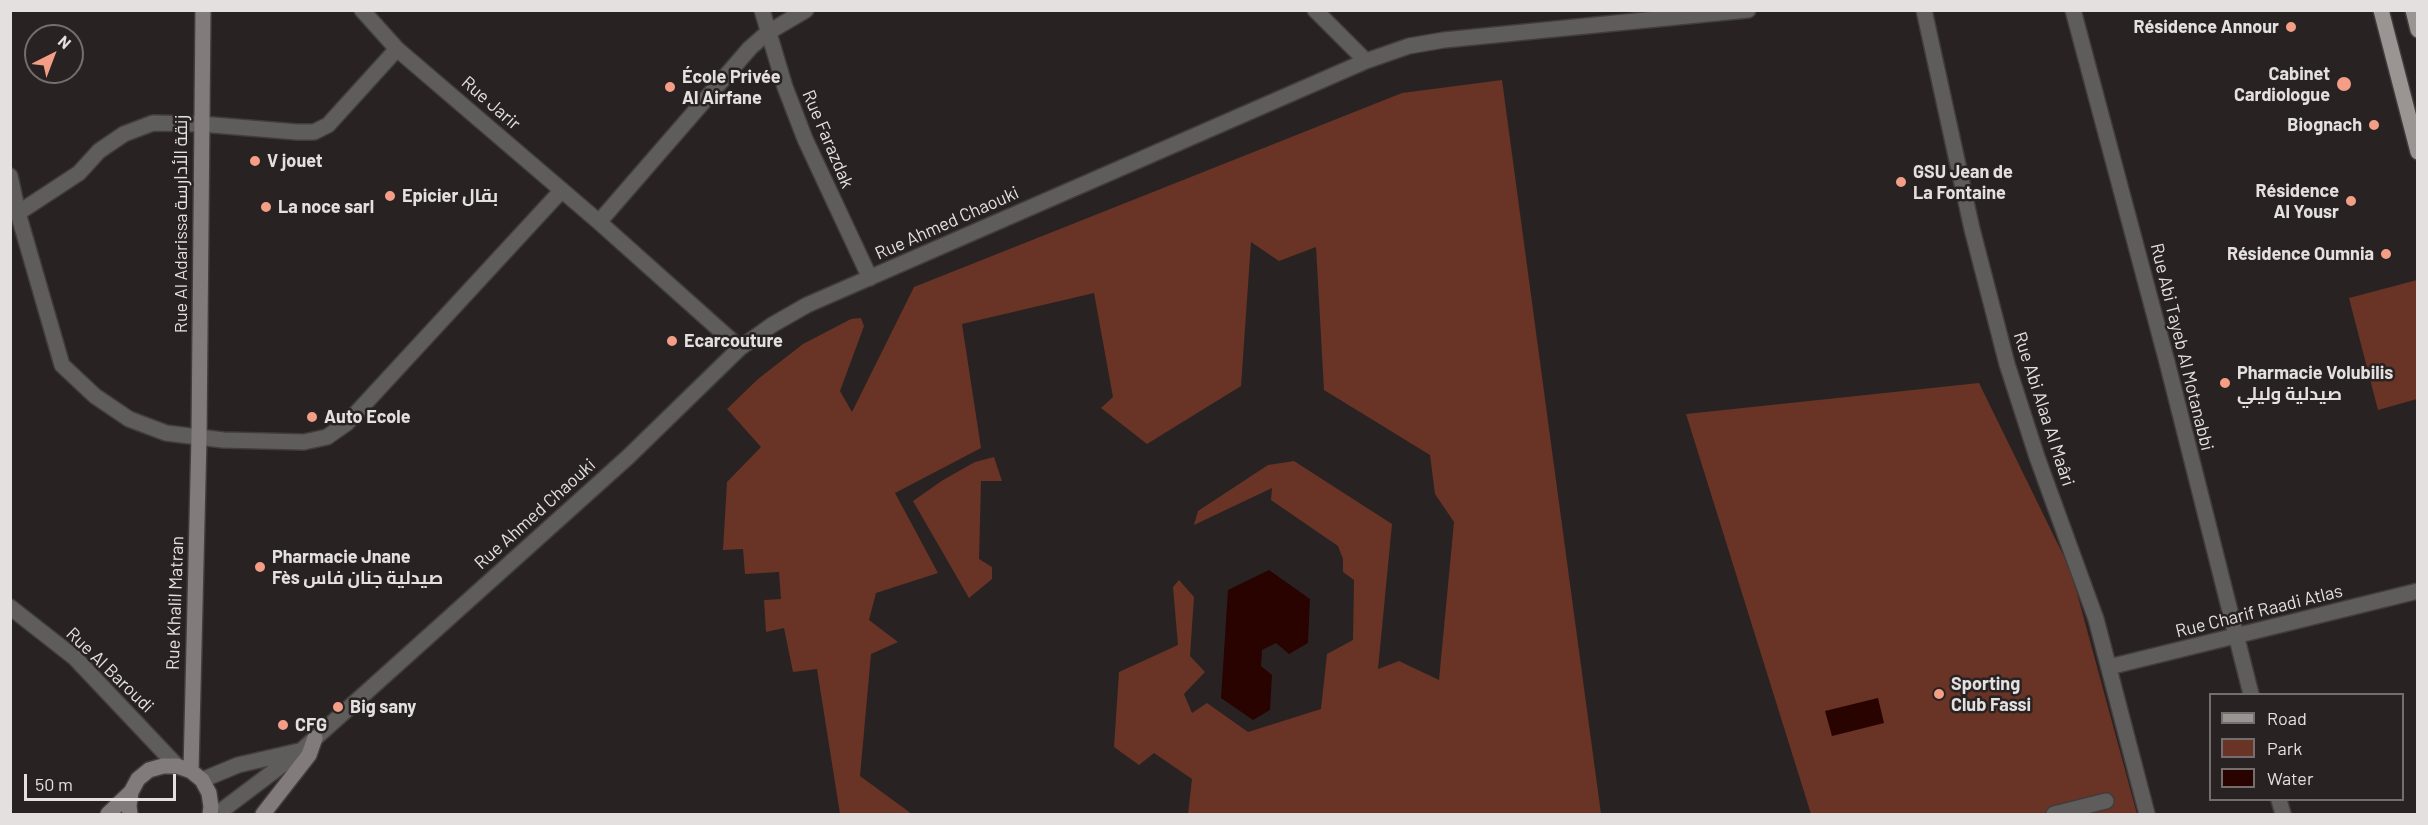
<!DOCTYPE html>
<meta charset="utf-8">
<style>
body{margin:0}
#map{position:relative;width:2428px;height:825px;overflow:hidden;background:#282322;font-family:Barlow,sans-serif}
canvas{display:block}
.frame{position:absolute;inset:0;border:12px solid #e3e0df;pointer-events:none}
.legend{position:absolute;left:2209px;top:693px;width:195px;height:108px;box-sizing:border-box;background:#282322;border:2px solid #736f6e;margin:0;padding:8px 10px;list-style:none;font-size:18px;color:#e3e0df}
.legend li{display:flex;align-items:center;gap:12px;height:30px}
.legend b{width:30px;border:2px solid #736f6e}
.north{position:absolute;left:24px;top:24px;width:60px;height:60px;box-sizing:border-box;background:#282322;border:2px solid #736f6e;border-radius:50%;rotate:42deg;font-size:16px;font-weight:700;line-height:24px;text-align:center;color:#e3e0df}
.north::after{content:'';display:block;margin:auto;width:21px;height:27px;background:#f49e87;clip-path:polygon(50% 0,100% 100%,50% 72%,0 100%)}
.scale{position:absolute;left:24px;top:774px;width:152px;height:27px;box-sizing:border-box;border:3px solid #e3e0df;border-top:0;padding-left:8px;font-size:18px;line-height:21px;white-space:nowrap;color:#e3e0df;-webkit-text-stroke:4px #282322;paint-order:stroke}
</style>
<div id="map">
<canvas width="2428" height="825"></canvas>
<div class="frame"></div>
<ul class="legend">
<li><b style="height:8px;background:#9a9593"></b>Road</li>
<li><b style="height:16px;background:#693325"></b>Park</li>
<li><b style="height:16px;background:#290300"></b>Water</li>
</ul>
<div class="north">N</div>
<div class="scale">50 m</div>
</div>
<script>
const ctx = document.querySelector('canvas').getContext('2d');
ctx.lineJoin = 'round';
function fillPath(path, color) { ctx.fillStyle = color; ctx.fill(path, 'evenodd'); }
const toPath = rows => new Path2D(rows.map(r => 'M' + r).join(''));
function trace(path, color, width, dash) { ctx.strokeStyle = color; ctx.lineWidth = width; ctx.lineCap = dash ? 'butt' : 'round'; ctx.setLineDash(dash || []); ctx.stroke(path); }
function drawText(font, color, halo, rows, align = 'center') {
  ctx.font = font + ' Barlow,Cairo,sans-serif'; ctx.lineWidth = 5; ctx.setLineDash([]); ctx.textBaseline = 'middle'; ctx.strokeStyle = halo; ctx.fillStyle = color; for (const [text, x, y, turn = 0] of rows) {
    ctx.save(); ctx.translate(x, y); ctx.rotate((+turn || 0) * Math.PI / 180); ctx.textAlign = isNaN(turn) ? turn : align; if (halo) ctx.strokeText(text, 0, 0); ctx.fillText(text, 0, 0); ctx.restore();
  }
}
const green = toPath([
 [1502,80,1601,814,1188,814,1192,779,1154,753,1139,765,1114,747,1119,672,1178,645,1173,587,1179,580,1194,597,1190,656,1205,672,1184,694,1192,713,1207,703,1248,732,1321,709,1327,654,1353,640,1354,580,1343,572,1343,559,1338,546,1271,500,1272,488,1194,525,1198,511,1268,465,1294,461,1392,524,1378,669,1399,661,1439,680,1454,522,1435,494,1430,455,1324,390,1316,247,1279,261,1251,242,1241,386,1147,444,1101,408,1113,397,1094,293,962,324,981,448,895,493,938,573,876,593,869,620,898,642,871,654,860,776,912,814,840,814,817,669,793,672,784,628,766,632,764,600,781,599,779,572,745,574,743,549,723,550,727,482,761,447,727,409,758,379,803,344,851,319,861,318,864,326,840,391,852,412,914,287,1402,93],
 [2417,280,2417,399,2378,410,2349,298],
 [1979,383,2071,571,2137,814,1811,814,1686,414],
 [994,457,1002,481,981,481,979,559,992,567,992,579,969,598,913,501,943,480,975,462]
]);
const water = toPath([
 [1269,570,1310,599,1308,643,1289,654,1276,643,1262,650,1261,666,1272,675,1270,710,1253,720,1221,698,1228,590],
 [1878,698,1884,723,1832,736,1825,711]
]);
const street = toPath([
 [362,10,397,49,599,222,740,348],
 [762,10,785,87,805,139,870,278],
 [1315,10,1366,61],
 [1924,10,1972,229,2007,364,2037,457,2096,619,2147,814],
 [2073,10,2167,362,2251,694],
 [10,176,18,213,62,365,95,396,129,419,166,433,223,440,304,442,327,437,347,423,562,190],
 [18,213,79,173,99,151,124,134,153,123,201,124,297,132,314,132,328,125,397,49],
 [599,222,750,48,767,33,806,10],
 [10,607,75,658,177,766],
 [2109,667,2418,591],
 [202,780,238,765,299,751],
 [2279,800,2283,814],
 [217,814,302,750,628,457,740,348,772,325,807,305,1366,61,1409,46,1444,40,1748,10],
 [2054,814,2106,801]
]);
const secondary = toPath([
 [191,771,199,437,203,10],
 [108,814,131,792],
 [130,814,129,806,131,792,138,779,149,770,163,766,177,766,191,771,202,780,209,793,211,807,210,814],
 [263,814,309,755,315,738]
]);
const primary = toPath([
 [2381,10,2418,152],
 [2413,10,2418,30]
]);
const markers = [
 [2291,27,6,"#f49e87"],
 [2344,84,8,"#f49e87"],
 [670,87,6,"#f49e87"],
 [2374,125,6,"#f49e87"],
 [255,161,6,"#f49e87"],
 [1901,182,6,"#f49e87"],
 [390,196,6,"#f49e87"],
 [2351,201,6,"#f49e87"],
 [266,207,6,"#f49e87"],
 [2386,254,6,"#f49e87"],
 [672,341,6,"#f49e87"],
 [2225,383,6,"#f49e87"],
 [312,417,6,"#f49e87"],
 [260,567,6,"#f49e87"],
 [1939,694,6,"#f49e87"],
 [338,707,6,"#f49e87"],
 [283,725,6,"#f49e87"]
];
const poiNames = [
 ["Résidence Annour",2279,27,"right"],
 ["Cabinet",2330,74,"right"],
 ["Cardiologue",2330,95,"right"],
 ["École Privée",682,77],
 ["Al Airfane",682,98],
 ["Biognach",2362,125,"right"],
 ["V jouet",267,161],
 ["GSU Jean de",1913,172],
 ["La Fontaine",1913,193],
 ["Résidence",2339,191,"right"],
 ["Al Yousr",2339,212,"right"],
 ["Epicier بقال",402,196],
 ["La noce sarl",278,207],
 ["Résidence Oumnia",2374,254,"right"],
 ["Ecarcouture",684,341],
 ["Pharmacie Volubilis",2237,373],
 ["صيدلية وليلي",2237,394],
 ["Auto Ecole",324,417],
 ["Pharmacie Jnane",272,557],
 ["Fès صيدلية جنان فاس",272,578],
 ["Sporting",1951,684],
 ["Club Fassi",1951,705],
 ["Big sany",350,707],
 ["CFG",295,725]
];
const streetNames = [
 ["Rue Jarir",491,103,41],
 ["Rue Farazdak",828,139,67],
 ["Rue Ahmed Chaouki",947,223,-24],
 ["Rue Al Adarissa زنقة الأدارسة",181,224,-90],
 ["Rue Abi Tayeb Al Motanabbi",2182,347,76],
 ["Rue Abi Alaa Al Maâri",2044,409,72],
 ["Rue Ahmed Chaouki",535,514,-42],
 ["Rue Khalil Matran",175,603,-88],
 ["Rue Charif Raadi Atlas",2259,611,-14],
 ["Rue Al Baroudi",110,670,44]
];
fillPath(green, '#693325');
fillPath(water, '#290300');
trace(street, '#423d3c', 18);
trace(secondary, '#423d3c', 18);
trace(primary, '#423d3c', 18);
trace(street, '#5f5d5c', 15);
trace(secondary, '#817c7b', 15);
trace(primary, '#9a9593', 15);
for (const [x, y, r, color] of markers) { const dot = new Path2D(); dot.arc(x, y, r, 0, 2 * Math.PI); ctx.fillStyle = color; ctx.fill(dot); trace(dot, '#282322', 2); }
drawText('bold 18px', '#e3e0df', '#282322', poiNames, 'left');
drawText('18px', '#e3e0df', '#282322', streetNames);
</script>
